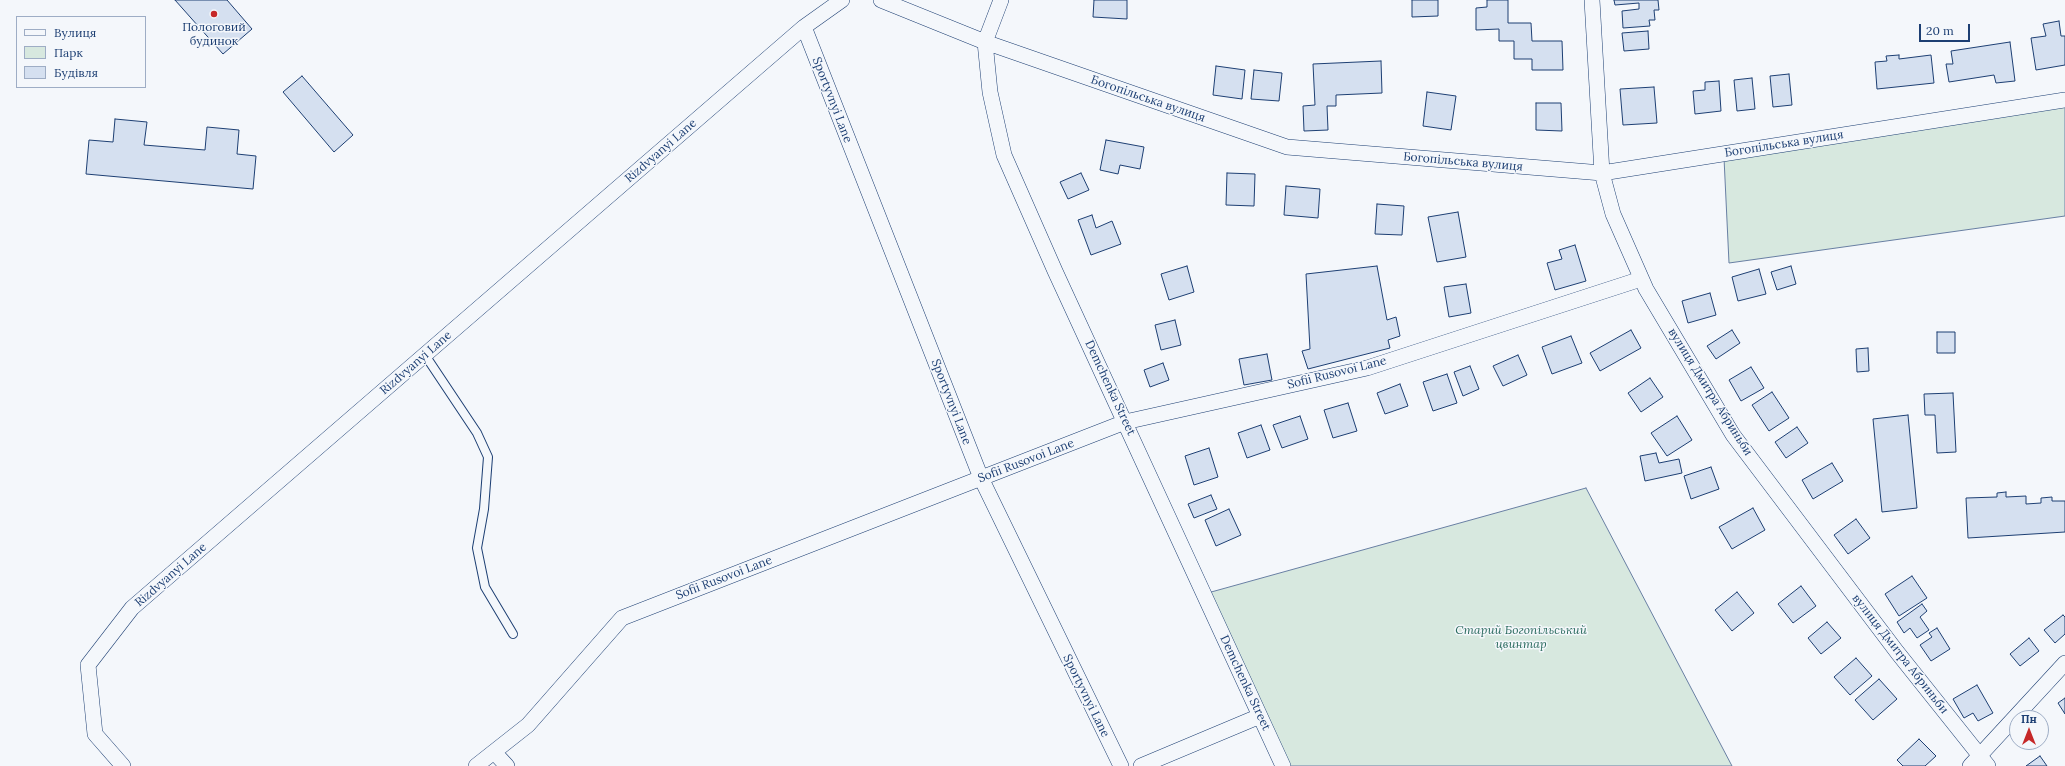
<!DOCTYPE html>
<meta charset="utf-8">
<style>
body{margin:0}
#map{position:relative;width:2065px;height:766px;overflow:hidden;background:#f4f7fb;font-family:Lora,serif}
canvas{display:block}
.legend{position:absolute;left:16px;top:16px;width:130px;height:72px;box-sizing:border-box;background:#f4f7fb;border:1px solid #9eadc5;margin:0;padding:5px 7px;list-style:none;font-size:12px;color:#1d3f73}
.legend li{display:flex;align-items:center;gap:8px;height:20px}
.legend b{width:20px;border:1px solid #9eadc5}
.north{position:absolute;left:2009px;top:710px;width:40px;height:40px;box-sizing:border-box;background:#f4f7fb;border:1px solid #9eadc5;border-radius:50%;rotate:0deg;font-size:11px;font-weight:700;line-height:16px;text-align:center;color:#1d3f73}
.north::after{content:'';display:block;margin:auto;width:14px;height:18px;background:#c62828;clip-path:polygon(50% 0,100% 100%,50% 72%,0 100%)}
.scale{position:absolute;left:1919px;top:24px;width:51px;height:18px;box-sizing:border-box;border:2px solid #1d3f73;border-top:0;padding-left:5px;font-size:12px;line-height:14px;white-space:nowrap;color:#1d3f73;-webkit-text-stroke:3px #f4f7fb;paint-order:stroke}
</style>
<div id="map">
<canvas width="2065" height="766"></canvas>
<ul class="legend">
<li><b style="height:5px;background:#f4f7fb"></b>Вулиця</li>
<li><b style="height:11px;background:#d7e8df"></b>Парк</li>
<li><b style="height:11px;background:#d5e0f0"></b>Будівля</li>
</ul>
<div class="north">Пн</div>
<div class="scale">20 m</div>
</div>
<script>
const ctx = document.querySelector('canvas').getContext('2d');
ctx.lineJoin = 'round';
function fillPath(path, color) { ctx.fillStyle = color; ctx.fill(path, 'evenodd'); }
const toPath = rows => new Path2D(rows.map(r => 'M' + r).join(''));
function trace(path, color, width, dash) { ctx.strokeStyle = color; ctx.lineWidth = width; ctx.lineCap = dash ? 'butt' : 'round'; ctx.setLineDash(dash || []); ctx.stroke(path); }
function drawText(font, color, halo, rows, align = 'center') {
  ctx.font = font + ' Lora,serif'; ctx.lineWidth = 3; ctx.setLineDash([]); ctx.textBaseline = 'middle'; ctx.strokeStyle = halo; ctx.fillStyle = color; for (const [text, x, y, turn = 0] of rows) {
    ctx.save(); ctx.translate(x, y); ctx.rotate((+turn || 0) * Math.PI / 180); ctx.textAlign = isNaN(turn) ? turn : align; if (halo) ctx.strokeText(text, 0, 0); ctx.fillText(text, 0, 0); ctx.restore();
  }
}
const green = toPath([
 [2065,103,2065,216,1729,263,1724,158,2065,103],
 [1586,488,1732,766,1285,766,1204,594,1586,488]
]);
const building = toPath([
 [175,0,227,0,252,29,223,54,175,0],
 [1094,0,1127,0,1127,19,1093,17,1094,0],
 [1412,0,1438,0,1438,16,1412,17,1412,0],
 [1487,0,1508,0,1508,23,1531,23,1532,41,1562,41,1563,70,1532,70,1532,59,1514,59,1514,41,1499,41,1499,29,1476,30,1476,8,1487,7,1487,0],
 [1614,0,1658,0,1659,10,1654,10,1655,20,1649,20,1650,26,1623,28,1622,11,1639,9,1639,3,1615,5,1614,0],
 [2059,21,2061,36,2065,36,2065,65,2036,70,2031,38,2046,36,2043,24,2059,21],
 [1648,31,1649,49,1624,51,1622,33,1648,31],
 [2010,42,2015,81,1996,83,1994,75,1949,82,1946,64,1953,64,1951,51,2010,42],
 [1899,55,1899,59,1931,55,1934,83,1877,89,1875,62,1887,61,1886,56,1899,55],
 [1381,61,1382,93,1336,95,1336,106,1327,106,1328,130,1304,131,1303,106,1315,105,1313,64,1381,61],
 [1216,66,1245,70,1242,99,1213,95,1216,66],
 [1254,70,1282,73,1279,101,1251,99,1254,70],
 [1789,74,1792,105,1773,107,1770,76,1789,74],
 [302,76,353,135,334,152,283,92,302,76],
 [1752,78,1755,109,1737,111,1734,80,1752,78],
 [1719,81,1721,111,1695,114,1693,91,1705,90,1705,82,1719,81],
 [1654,87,1657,123,1623,125,1620,89,1654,87],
 [1427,92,1456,96,1451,130,1423,126,1427,92],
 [1536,103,1561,103,1562,131,1536,130,1536,103],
 [115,119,147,122,144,145,205,150,207,127,239,130,237,154,256,156,253,189,86,174,89,140,113,142,115,119],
 [1106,140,1144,147,1140,169,1120,165,1118,174,1100,170,1106,140],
 [1081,173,1089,190,1068,199,1060,182,1081,173],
 [1227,173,1255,174,1254,206,1226,205,1227,173],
 [1286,186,1320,189,1318,218,1284,215,1286,186],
 [1377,204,1404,206,1402,235,1375,234,1377,204],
 [1458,212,1466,257,1437,262,1428,217,1458,212],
 [1092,215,1096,228,1112,221,1121,244,1091,255,1078,220,1092,215],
 [1575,245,1586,281,1555,290,1547,263,1562,259,1559,250,1575,245],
 [1187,266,1194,292,1169,300,1161,274,1187,266],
 [1377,266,1387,320,1396,317,1400,336,1388,340,1390,348,1308,369,1302,351,1310,349,1306,274,1377,266],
 [1791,266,1796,284,1777,290,1771,272,1791,266],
 [1759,269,1766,294,1738,301,1732,277,1759,269],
 [1466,284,1471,313,1449,317,1444,287,1466,284],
 [1710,293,1716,315,1688,323,1682,301,1710,293],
 [1175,320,1181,345,1161,350,1155,325,1175,320],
 [1631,330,1641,348,1600,371,1590,353,1631,330],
 [1732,330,1740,343,1716,359,1707,346,1732,330],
 [1937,332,1955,332,1955,353,1937,353,1937,332],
 [1571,336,1582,363,1552,374,1542,347,1571,336],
 [1868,348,1869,371,1857,372,1856,349,1868,348],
 [1267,354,1272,380,1244,385,1239,359,1267,354],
 [1518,355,1527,375,1503,386,1493,366,1518,355],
 [1163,363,1169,380,1150,387,1144,370,1163,363],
 [1470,366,1479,389,1463,396,1454,372,1470,366],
 [1751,367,1764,388,1741,401,1729,380,1751,367],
 [1447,374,1457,403,1433,411,1423,382,1447,374],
 [1650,378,1663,397,1641,412,1628,393,1650,378],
 [1400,384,1408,406,1385,414,1377,393,1400,384],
 [1772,392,1789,418,1769,431,1752,405,1772,392],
 [1953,393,1956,452,1937,453,1935,415,1925,415,1924,394,1953,393],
 [1348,403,1357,431,1333,438,1324,410,1348,403],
 [1908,415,1917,508,1882,512,1873,419,1908,415],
 [1300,416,1308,439,1282,448,1273,425,1300,416],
 [1677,416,1692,440,1667,456,1651,433,1677,416],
 [1261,425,1270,450,1247,458,1238,433,1261,425],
 [1797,427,1808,443,1786,458,1775,442,1797,427],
 [1209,448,1218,477,1194,485,1185,456,1209,448],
 [1656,453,1659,463,1679,459,1682,473,1645,481,1640,456,1656,453],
 [1832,463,1843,481,1813,499,1802,480,1832,463],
 [1711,467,1719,489,1691,499,1684,476,1711,467],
 [2006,492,2006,497,2026,496,2026,504,2041,503,2041,498,2052,497,2052,501,2065,501,2065,532,1968,538,1966,498,1997,497,1997,493,2006,492],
 [1211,495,1217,509,1194,518,1188,504,1211,495],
 [1753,508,1765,530,1732,549,1719,527,1753,508],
 [1229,509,1241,535,1216,546,1205,520,1229,509],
 [1856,519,1870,538,1848,554,1834,535,1856,519],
 [1912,576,1927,598,1899,616,1885,594,1912,576],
 [1801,586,1816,606,1793,623,1778,604,1801,586],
 [1737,592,1754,613,1732,631,1715,610,1737,592],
 [1922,604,1927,611,1920,617,1929,630,1917,638,1910,628,1904,633,1897,622,1922,604],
 [2063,615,2065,617,2065,634,2055,643,2044,630,2063,615],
 [1827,622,1841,638,1821,654,1808,638,1827,622],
 [1937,628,1950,649,1931,661,1920,645,1932,637,1929,633,1937,628],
 [2029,638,2039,651,2020,666,2010,654,2029,638],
 [1856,658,1872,676,1850,695,1834,677,1856,658],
 [1879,679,1897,699,1873,720,1855,700,1879,679],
 [1977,685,1993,713,1978,721,1973,713,1964,718,1953,699,1977,685],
 [2065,698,2065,714,2058,703,2065,698],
 [1919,739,1936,756,1925,766,1903,766,1897,760,1919,739],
 [2040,756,2047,766,2026,766,2040,756]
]);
const lane = toPath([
 [425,355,477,433,488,457,484,509,477,548,485,587,513,634]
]);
const street = toPath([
 [881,0,985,42,1287,147,1602,173,2065,100],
 [1001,0,985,42,990,92,1004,155,1055,271,1283,766],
 [1592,0,1602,173,1613,214,1646,289,1733,435,1897,652,1988,766],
 [804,27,981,478,1121,766],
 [494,752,507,766],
 [123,766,95,734,88,665,132,608,804,27,842,0],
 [476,766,528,725,622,618,1125,422,1367,368,1641,279],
 [1141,766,1260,716],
 [1970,766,2065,663]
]);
const markers = [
 [214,14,4,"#c62828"]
];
const poiNames = [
 ["Пологовий",214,28],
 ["будинок",214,42]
];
const streetNames = [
 ["Богопільська вулиця",1148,99,19],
 ["Sportyvnyi Lane",832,100,69],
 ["Богопільська вулиця",1784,144,-9],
 ["Rizdvyanyi Lane",661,151,-41],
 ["Богопільська вулиця",1463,162,5],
 ["Rizdvyanyi Lane",416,363,-41],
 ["Sofii Rusovoi Lane",1337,373,-14],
 ["Demchenka Street",1110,388,65],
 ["вулиця Дмитра Абриньби",1710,392,58],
 ["Sportyvnyi Lane",951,402,69],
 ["Sofii Rusovoi Lane",1026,461,-21],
 ["Rizdvyanyi Lane",171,575,-41],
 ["Sofii Rusovoi Lane",724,578,-21],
 ["вулиця Дмитра Абриньби",1900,654,52],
 ["Demchenka Street",1245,683,65],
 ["Sportyvnyi Lane",1086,696,64]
];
const parkNames = [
 ["Старий Богопільський",1521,631],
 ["цвинтар",1521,645]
];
fillPath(green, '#d7e8df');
trace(green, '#687fa3', 1);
fillPath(building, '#d5e0f0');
trace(building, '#1d3f73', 1);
trace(lane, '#1d3f73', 10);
trace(street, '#1d3f73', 16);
trace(lane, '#f4f7fb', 8);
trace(street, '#f4f7fb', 15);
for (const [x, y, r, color] of markers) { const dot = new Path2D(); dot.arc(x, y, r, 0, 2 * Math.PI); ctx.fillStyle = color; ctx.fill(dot); trace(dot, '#f4f7fb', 1.5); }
drawText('12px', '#1d3f73', '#f4f7fb', poiNames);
drawText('12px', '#1d3f73', '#f4f7fb', streetNames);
drawText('italic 12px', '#2c6c60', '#f4f7fb', parkNames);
</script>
